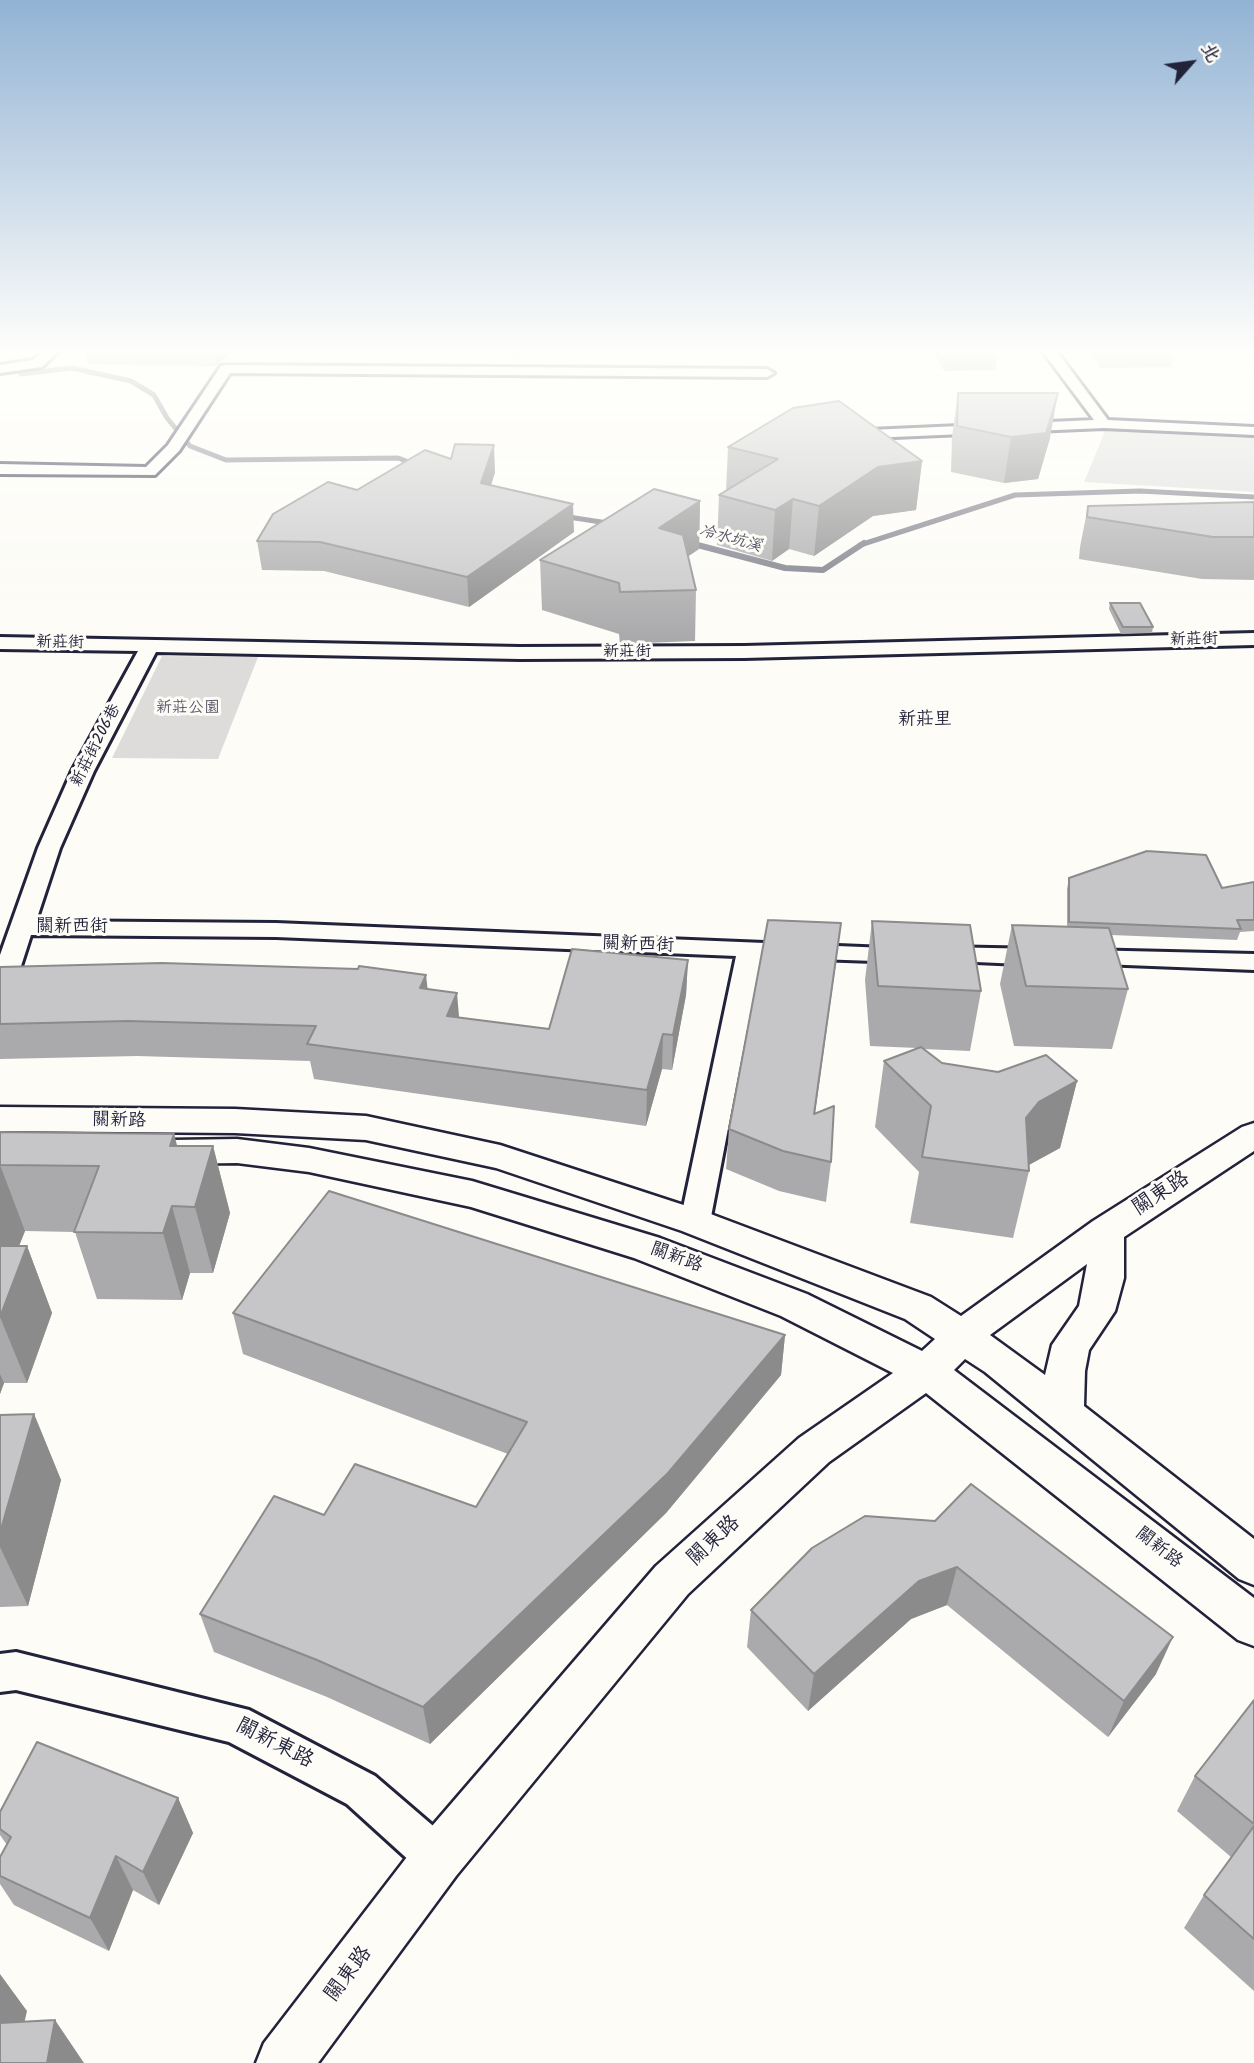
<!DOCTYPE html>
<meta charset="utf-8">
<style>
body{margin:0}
#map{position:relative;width:1254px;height:2063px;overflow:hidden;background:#fdfcf7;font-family:Kalam,"LXGW WenKai TC",sans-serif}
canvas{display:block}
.north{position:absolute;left:1156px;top:28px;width:70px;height:70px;-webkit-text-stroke:5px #fdfcf7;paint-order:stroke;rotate:62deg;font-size:19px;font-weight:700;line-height:28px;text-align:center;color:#22223b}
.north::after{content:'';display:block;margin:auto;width:24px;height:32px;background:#22223b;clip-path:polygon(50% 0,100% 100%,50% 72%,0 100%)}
</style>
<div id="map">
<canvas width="1254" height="2063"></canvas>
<div class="north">北</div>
</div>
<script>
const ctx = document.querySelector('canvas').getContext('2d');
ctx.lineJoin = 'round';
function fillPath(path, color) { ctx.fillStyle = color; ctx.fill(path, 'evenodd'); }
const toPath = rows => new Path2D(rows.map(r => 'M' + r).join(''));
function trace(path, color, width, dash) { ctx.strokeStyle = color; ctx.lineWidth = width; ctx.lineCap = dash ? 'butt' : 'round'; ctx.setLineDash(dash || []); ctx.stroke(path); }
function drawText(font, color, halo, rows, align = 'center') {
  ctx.font = font + ' Kalam,"LXGW WenKai TC",sans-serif'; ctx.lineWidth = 6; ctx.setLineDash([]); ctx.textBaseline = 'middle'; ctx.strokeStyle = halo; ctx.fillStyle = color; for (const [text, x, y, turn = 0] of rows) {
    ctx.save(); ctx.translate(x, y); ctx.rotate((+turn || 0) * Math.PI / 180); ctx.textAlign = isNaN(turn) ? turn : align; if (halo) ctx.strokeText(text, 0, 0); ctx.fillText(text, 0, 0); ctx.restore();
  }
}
const built = toPath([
 [294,349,526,349,523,359,322,356,299,355]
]);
const green = toPath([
 [1107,426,1254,433,1254,492,1084,482],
 [162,656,258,657,218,759,112,758]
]);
const streamFar1 = toPath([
 [21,374,72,368,131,381,154,395,167,418,190,446,226,460,398,458,417,465],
 [562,516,614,524],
 [689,543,697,545],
 [860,545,1015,495,1140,491,1254,497]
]);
const stream = toPath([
 [690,543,785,568,823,570,864,543]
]);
const minor = toPath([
 [47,349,61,349,42,367,0,373,0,365,33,360,47,349],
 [1041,349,1055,349,1108,420,1254,427,1254,435,1104,428,847,439,840,435,847,431,1094,420,1041,349],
 [226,365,767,369,774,373,767,377,230,373,179,451,155,475,0,474,0,464,146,467,168,445,221,366,226,365],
 [1254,633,1254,645,744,658,520,659,156,652,94,771,60,848,36,921,276,923,911,949,914,954,911,959,902,962,761,957,710,1222,706,1230,695,1233,684,1230,680,1222,736,956,276,937,31,935,13,991,9,997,0,999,0,955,38,848,72,771,138,651,0,649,0,637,520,647,744,646,1254,633],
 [941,947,1042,949,1051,952,1054,957,1051,962,1042,965,932,960,929,955,932,950,941,947],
 [1084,950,1254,954,1254,970,1075,963,1072,958,1075,953,1084,950],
 [16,1652,249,1710,375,1776,453,1843,459,1858,453,1873,438,1879,423,1873,347,1804,229,1742,16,1690,0,1692,0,1654,16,1652]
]);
const tertiary = toPath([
 [0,1107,235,1109,366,1116,500,1145,708,1213,931,1297,961,1316,1093,1221,1242,1127,1254,1123,1254,1151,1124,1237,1124,1278,1115,1311,1089,1350,1085,1371,1084,1406,1254,1539,1254,1585,1239,1579,985,1372,965,1359,954,1370,1254,1598,1254,1646,1238,1640,926,1393,829,1462,688,1594,456,1876,318,2063,256,2063,264,2043,420,1840,656,1566,799,1438,893,1373,781,1316,634,1258,471,1207,309,1172,237,1163,173,1164,161,1161,156,1152,161,1143,173,1140,237,1139,309,1148,472,1181,660,1238,807,1294,922,1351,935,1339,905,1319,682,1231,496,1168,366,1140,235,1133,0,1131,0,1107],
 [1087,1264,1079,1306,1052,1345,1045,1375,990,1335,1087,1264]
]);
const wall = toPath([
 [85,349,237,349,215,366,88,364],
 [382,349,536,349,536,354,384,352],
 [933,349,998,349,995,370,944,371],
 [1085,349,1175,349,1171,367,1101,368],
 [958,393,1050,438,1038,479,1004,483,951,472,952,437],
 [728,447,922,461,916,510,873,516,814,556,789,549,772,561,717,545,719,495,726,491],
 [451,459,495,472,491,485,574,532,469,607,324,571,262,570,257,541,357,490],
 [700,501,699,549,688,556,696,590,695,641,620,644,619,634,542,610,540,560],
 [1254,502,1254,580,1202,579,1079,559,1080,547,1088,506],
 [1110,603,1153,627,1152,633,1121,634,1109,609],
 [1069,878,1222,888,1254,882,1254,931,1240,932,1237,940,1111,935,1128,989,1112,1049,1014,1046,1000,984,1012,925,1067,927,1067,889],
 [872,921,981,991,970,1051,923,1049,942,1063,998,1072,1077,1081,1060,1148,1029,1165,1029,1171,1013,1238,910,1223,919,1172,875,1127,884,1061,917,1048,870,1046,865,980],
 [688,960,686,995,672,1070,662,1069,646,1126,314,1079,310,1061,137,1056,0,1059,0,967,459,1018,549,1029],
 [836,962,815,1114,831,1162,826,1202,779,1191,726,1169,729,1129],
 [0,1132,174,1134,177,1146,213,1146,230,1213,213,1273,190,1273,182,1300,97,1299,75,1232,25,1231,19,1246,27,1246,52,1313,27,1383,4,1383,0,1394],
 [233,1313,785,1335,781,1375,666,1513,430,1744,327,1697,214,1652,200,1614,324,1515,476,1507,508,1454,243,1354],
 [34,1414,61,1480,28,1606,0,1607,0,1415],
 [865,1516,1156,1674,1108,1737,947,1605,911,1619,808,1711,747,1647,751,1610],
 [1254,1700,1254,1991,1184,1928,1204,1895,1231,1857,1177,1811,1195,1776],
 [178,1798,193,1833,159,1905,133,1890,109,1951,14,1905,0,1884,0,1857,7,1845,0,1835,0,1812]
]);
const shadedWall = toPath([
 [213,349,237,349,215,366],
 [1058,393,1050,438,1038,479,1004,483,1011,437],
 [494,445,495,472,483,511,481,483],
 [922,461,916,510,873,516,814,556,819,506,878,467],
 [793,499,789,549,772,561,775,510],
 [700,501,699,549,658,577,659,528],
 [573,504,574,532,469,607,467,577],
 [841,923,836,962,809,1154,814,1114],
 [688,960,686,995,672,1070,673,1035],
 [426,975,430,1010,420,988],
 [457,993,460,1028,447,1016],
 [663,1034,662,1069,646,1126,647,1090],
 [1077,1081,1060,1148,1023,1168,1026,1118,1039,1102],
 [174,1134,191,1201,170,1146],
 [213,1146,230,1213,213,1273,195,1207],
 [0,1165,25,1231,4,1283,27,1246,52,1313,27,1383,0,1317],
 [172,1206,190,1273,182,1300,163,1233],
 [785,1335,781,1375,666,1513,430,1744,423,1707],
 [0,1374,4,1383,0,1394],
 [34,1414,61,1480,28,1606,0,1547,0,1533],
 [957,1567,947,1605,911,1619,808,1711,814,1674,919,1581],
 [1173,1637,1156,1674,1108,1737,1124,1701],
 [178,1798,193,1833,159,1905,143,1872],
 [116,1856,133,1890,109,1951,90,1918],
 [0,1974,27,2011,15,2063,0,2053],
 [55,2020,84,2063,47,2063]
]);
const building = toPath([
 [958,393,1058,393,1046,433,1011,437,957,426,958,393],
 [839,401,922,461,878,467,819,506,793,499,775,510,719,495,778,459,728,447,793,408,839,401],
 [455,444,494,445,481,483,573,504,467,577,320,542,257,541,273,514,328,482,357,490,425,450,451,459,455,444],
 [654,489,700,501,659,528,683,535,696,590,620,592,619,583,540,560,654,489],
 [1254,502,1254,537,1213,537,1087,517,1088,506,1254,502],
 [1110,603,1140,603,1153,627,1123,627,1110,603],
 [1147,851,1206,855,1222,888,1254,882,1254,920,1237,920,1241,929,1069,922,1069,878,1147,851],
 [768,920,841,923,814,1114,834,1106,831,1162,783,1151,729,1129,768,920],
 [872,921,970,925,981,991,878,986,872,921],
 [1012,925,1109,928,1128,989,1026,986,1012,925],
 [572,949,688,960,673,1035,663,1034,647,1090,307,1044,316,1026,128,1021,0,1024,0,967,162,963,358,969,359,966,426,975,420,988,457,993,447,1016,549,1029,572,949],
 [921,1047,942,1063,998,1072,1046,1055,1077,1081,1039,1102,1026,1118,1029,1171,922,1157,931,1106,884,1061,921,1047],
 [0,1132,174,1134,170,1146,213,1146,195,1207,172,1206,163,1233,74,1232,99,1166,0,1165,0,1132],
 [329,1191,785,1335,668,1473,423,1707,317,1660,200,1614,274,1496,324,1515,355,1464,476,1507,527,1422,233,1313,329,1191],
 [0,1246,27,1246,0,1317,0,1246],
 [34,1414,0,1533,0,1415,34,1414],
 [971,1484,1173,1637,1124,1701,957,1567,919,1581,814,1674,751,1610,812,1548,865,1516,935,1521,971,1484],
 [1254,1700,1254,1824,1195,1776,1254,1700],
 [37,1742,178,1798,143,1872,116,1856,90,1918,0,1876,0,1857,11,1837,0,1829,0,1812,37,1742],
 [1254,1826,1254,1939,1204,1895,1254,1826],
 [55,2020,47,2063,0,2063,0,2023,55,2020]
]);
const farWaternames = [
 ["冷水坑溪",730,540,15]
];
const farStreetnames = [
 ["新莊街",1194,641,-1],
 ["新莊街",60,644,1],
 ["新莊街",627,653],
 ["新莊街206巷",97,746,-63]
];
const farParknames = [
 ["新莊公園",188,709]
];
const farQuarternames = [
 ["新莊里",925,721]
];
const streetNames = [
 ["關新西街",72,928],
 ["關新西街",638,946,2],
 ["關新路",119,1122,1],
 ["關新路",676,1259,20],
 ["關新路",1158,1549,38]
];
const nearStreetnames = [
 ["關東路",1162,1195,-33],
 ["關東路",715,1542,-43],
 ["關新東路",274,1745,27],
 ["關東路",350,1975,-53]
];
fillPath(built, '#ecece9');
fillPath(green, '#dddcdb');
trace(streamFar1, '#787885', 5);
trace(stream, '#787885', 6);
trace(minor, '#22223b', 6);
trace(tertiary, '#22223b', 5);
fillPath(minor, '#fdfcf7');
fillPath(tertiary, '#fdfcf7');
fillPath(wall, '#aaaaac');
fillPath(shadedWall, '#8b8b8c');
fillPath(building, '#c6c6c8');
trace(building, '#8b8b8c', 2);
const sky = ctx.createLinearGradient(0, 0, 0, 637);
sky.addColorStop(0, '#92b3d4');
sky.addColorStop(0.55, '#fefefb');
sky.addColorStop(1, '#fefefb00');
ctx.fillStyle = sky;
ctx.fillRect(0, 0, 1254, 637);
drawText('italic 16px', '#545466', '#fdfcf7', farWaternames);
drawText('16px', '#22223b', '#fdfcf7', farStreetnames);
drawText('16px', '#5a5a6b', '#fdfcf7', farParknames);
drawText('18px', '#22223b', '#fdfcf7', farQuarternames);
drawText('18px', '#22223b', '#fdfcf7', streetNames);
drawText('21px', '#22223b', '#fdfcf7', nearStreetnames);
</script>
